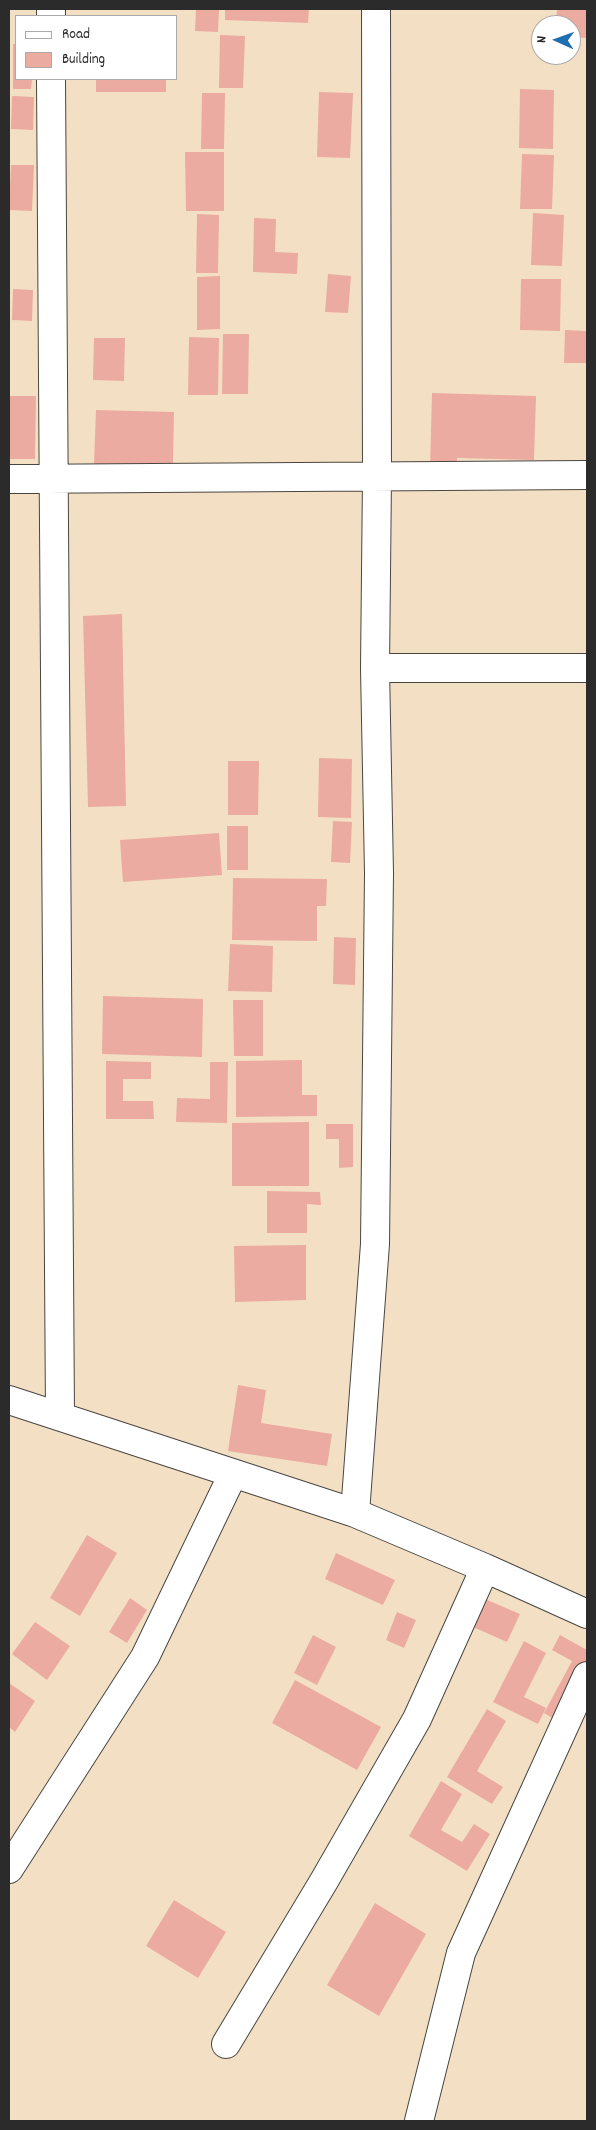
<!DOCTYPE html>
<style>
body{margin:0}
#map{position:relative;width:596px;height:2130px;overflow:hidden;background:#f3e0c4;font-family:Dekko,sans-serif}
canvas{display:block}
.frame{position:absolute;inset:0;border:10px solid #2b2b2b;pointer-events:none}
.legend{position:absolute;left:15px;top:15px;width:162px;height:65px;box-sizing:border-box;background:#fff;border:1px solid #aaa;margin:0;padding:6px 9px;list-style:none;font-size:15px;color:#2b2b2b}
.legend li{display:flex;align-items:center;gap:10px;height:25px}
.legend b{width:25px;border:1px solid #aaa}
.north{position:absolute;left:531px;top:15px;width:50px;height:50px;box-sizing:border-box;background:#fff;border:1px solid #aaa;border-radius:50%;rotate:272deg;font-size:14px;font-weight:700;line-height:20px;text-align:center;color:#2b2b2b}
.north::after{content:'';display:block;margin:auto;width:18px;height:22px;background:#1f6fb2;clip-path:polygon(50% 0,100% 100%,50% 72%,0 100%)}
</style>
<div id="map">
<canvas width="596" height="2130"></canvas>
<div class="frame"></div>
<ul class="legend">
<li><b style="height:6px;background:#fff"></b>Road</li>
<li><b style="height:14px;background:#ecaba0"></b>Building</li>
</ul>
<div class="north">N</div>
</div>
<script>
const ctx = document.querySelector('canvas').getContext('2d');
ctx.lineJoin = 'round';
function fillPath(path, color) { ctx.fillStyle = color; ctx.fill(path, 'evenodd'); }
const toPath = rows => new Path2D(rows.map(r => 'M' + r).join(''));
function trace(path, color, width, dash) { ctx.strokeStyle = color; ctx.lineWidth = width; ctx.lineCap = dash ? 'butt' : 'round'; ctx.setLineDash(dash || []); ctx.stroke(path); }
const building = toPath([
 [196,9,219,9,218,32,195,31],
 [225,9,309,9,308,23,225,20],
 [557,9,587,9,587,38,571,37,571,25,556,25],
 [220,35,245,36,243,88,219,88],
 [13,44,16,44,16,79,32,79,31,89,13,89],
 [96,79,166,79,166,92,96,92],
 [520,89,554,90,553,149,519,148],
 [319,92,353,93,350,158,317,157],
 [202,93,225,93,224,149,201,149],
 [12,96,34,97,33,130,11,129],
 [185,152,224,152,224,211,186,211],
 [522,154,554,155,552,209,520,209],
 [11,165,34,165,32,211,9,210],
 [533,213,564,215,562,266,531,265],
 [197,214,219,215,218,273,196,273],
 [254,218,276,219,275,252,298,253,297,274,253,272],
 [328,274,351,276,348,313,325,312],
 [220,276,220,329,197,330,197,277],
 [521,279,561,279,560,331,520,330],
 [13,289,33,290,32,321,12,320],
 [565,330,587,331,587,363,564,363],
 [223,334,249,334,248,394,222,394],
 [189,337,219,338,218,395,188,395],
 [94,338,125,338,124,381,93,380],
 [432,393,536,396,534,460,457,458,457,470,430,469],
 [9,396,36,396,35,459,9,459],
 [96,410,174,412,173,465,94,464],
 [122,614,126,806,88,807,83,616],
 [319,758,352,759,351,818,318,817],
 [228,761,259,761,258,815,228,815],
 [333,821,352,822,350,863,331,862],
 [227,826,248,826,248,870,227,870],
 [219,833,222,875,123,882,120,840],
 [233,878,327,879,326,906,317,906,317,941,232,940],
 [334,937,356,938,355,985,333,984],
 [230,944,273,946,272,992,228,991],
 [103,996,203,999,202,1057,102,1054],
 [233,1000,263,1000,263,1056,234,1056],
 [302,1060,302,1095,317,1095,317,1116,236,1117,236,1061],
 [106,1061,151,1062,151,1079,123,1079,123,1101,153,1101,154,1119,106,1119],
 [210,1062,228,1062,227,1123,176,1122,177,1098,210,1099],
 [309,1122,309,1186,232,1186,232,1123],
 [326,1124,353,1124,353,1167,339,1168,339,1139,326,1139],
 [267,1191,320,1192,321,1205,307,1204,307,1233,267,1233],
 [306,1245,306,1300,235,1302,234,1246],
 [238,1385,266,1390,261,1423,332,1434,327,1466,228,1451],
 [87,1535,117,1553,80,1616,50,1598],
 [336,1553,395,1580,383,1605,325,1579],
 [130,1598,147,1610,127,1643,109,1632],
 [485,1599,520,1614,507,1642,473,1627],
 [397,1612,416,1620,404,1648,386,1640],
 [35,1622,70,1646,47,1680,12,1654],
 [313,1635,336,1647,317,1685,294,1673],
 [560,1635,587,1650,587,1663,556,1720,544,1713,572,1661,552,1650],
 [524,1641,546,1653,524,1697,546,1708,538,1724,493,1702],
 [295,1680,381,1727,357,1770,272,1723],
 [9,1683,35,1701,15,1732,9,1727],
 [487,1709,506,1721,477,1771,503,1787,492,1804,447,1777],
 [441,1781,462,1794,441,1830,462,1842,474,1824,490,1834,467,1871,409,1836],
 [174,1900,226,1932,198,1978,146,1946],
 [375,1903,426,1934,379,2016,327,1985]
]);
const street = toPath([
 [51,9,51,16],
 [51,79,60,1416],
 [9,479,587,475],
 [375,668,587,668],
 [9,1400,355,1513,485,1568,587,1614],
 [355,1513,375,1244,379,873,375,668,377,477,376,9],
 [9,1869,145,1657,233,1474],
 [226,2044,324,1881,417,1719,485,1568],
 [419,2121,461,1953,587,1676]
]);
fillPath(building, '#ecaba0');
trace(street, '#494642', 30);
trace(street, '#fff', 28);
</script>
